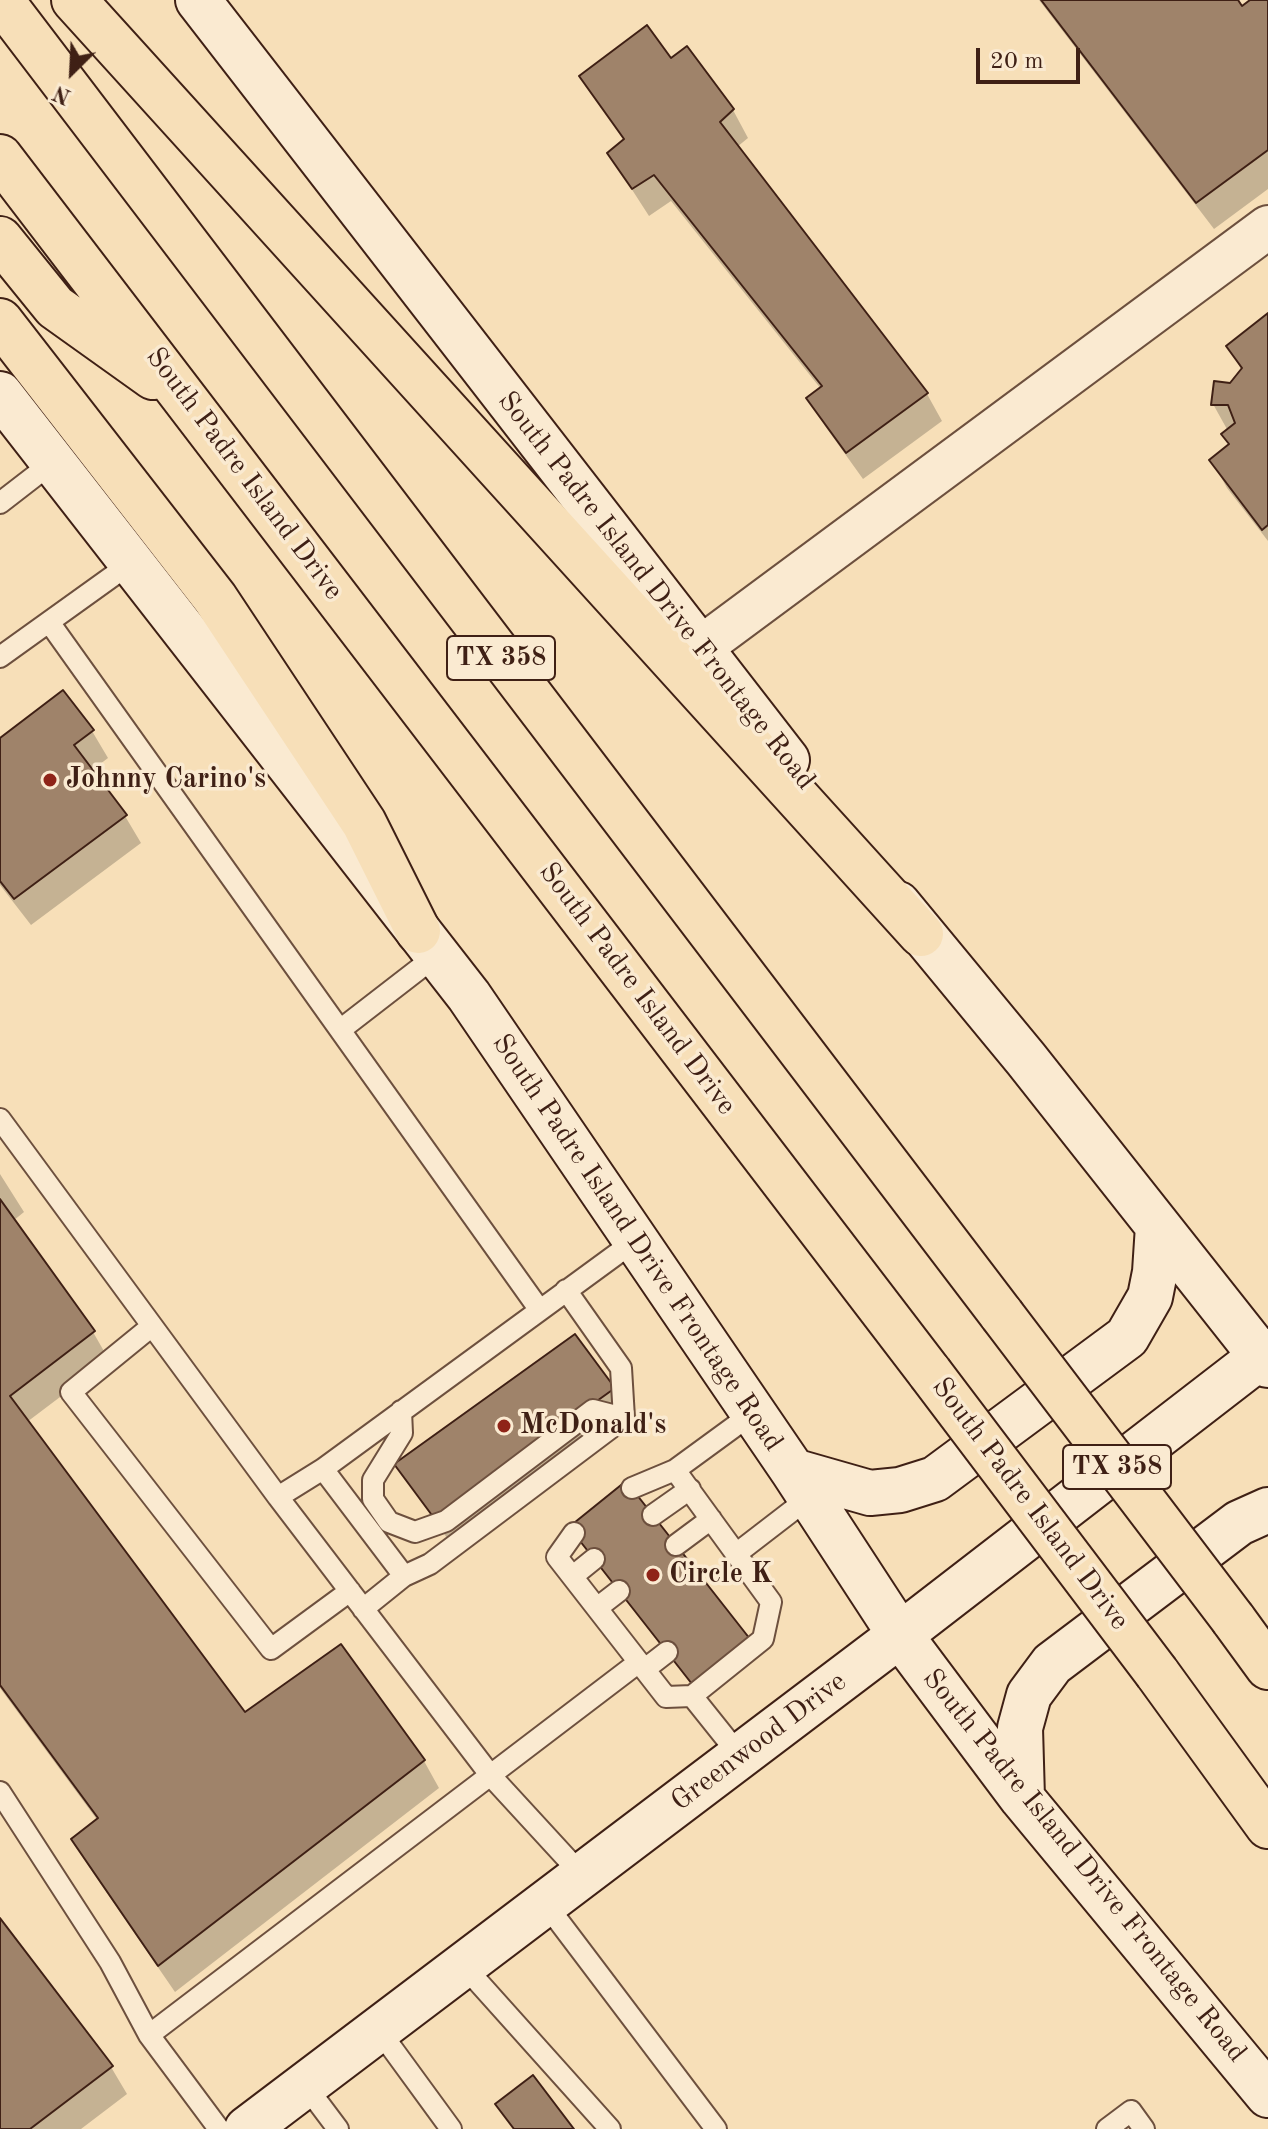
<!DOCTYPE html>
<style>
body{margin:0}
#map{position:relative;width:1268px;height:2129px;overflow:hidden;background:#f7dfb8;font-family:"Old Standard TT",serif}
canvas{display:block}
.north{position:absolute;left:32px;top:32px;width:80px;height:80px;-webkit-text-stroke:6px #faead1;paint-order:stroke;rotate:204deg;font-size:22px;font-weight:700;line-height:32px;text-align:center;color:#3f2015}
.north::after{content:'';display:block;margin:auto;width:28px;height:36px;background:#3f2015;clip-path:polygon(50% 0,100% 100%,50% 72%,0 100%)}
.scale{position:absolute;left:976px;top:48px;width:104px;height:36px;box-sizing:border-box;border:4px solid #3f2015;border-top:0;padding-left:10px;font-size:24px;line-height:28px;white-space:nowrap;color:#3f2015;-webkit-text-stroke:6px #faead1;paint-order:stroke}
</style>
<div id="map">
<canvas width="1268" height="2129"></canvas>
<div class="north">N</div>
<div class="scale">20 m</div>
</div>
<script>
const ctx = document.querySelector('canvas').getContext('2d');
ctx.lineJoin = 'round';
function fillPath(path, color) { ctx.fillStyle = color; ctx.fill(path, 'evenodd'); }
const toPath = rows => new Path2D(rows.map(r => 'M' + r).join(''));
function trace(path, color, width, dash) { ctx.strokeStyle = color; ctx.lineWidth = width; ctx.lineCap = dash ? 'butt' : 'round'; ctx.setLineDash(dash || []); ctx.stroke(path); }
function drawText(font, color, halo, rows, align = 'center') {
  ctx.font = font + ' "Old Standard TT",serif'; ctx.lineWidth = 7; ctx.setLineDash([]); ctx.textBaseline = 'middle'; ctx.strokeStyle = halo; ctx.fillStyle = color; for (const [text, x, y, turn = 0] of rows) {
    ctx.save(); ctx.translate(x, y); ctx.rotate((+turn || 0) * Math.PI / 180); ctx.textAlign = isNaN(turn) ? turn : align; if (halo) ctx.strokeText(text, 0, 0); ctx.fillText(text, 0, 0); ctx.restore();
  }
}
const shadow = toPath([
 [1039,0,1235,0,1242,9,1253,0,1268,0,1268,189,1214,229],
 [687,49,733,110,748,138,737,147,927,394,942,421,863,479,825,426,809,399,821,389,671,201,649,216,609,154,625,142,582,76,671,61],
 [1268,316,1268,541,1227,488,1212,461,1230,446,1228,431,1213,404,1242,371,1229,347],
 [92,731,108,758,91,771,125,816,141,843,31,925,0,885,0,740],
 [0,1174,24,1212,13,1221,93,1332,109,1360,27,1422,245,1715,340,1647,424,1761,439,1788,175,1992,89,1867,74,1840,98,1821,0,1688],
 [613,1389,625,1410,447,1538,397,1464],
 [0,1921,111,2067,127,2094,81,2129,0,2129]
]);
const building = toPath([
 [1041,0,1238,0,1242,6,1250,0,1268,0,1268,150,1196,203,1041,0],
 [647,25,671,58,687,46,734,109,720,122,928,393,846,453,806,398,822,386,654,175,632,189,607,153,624,139,579,76,647,25],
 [1268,313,1268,525,1262,530,1209,460,1229,444,1221,434,1235,423,1228,405,1211,405,1214,381,1230,383,1242,368,1226,346,1268,313],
 [63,690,94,730,74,745,127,815,14,899,0,881,0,738,63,690],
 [0,1199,95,1331,10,1396,245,1712,341,1644,425,1760,158,1966,71,1839,98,1818,0,1685,0,1199],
 [575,1334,615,1388,434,1518,394,1464,575,1334],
 [626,1481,750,1639,692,1684,569,1527,626,1481],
 [0,1918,113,2066,30,2129,0,2129,0,1918],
 [533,2075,574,2129,514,2129,495,2104,533,2075]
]);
const service = toPath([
 [0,503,53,462],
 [49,622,539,1309],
 [0,657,131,563],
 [340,1030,437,955],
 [0,1119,278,1497,323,1469,636,1240],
 [152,1326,71,1392,271,1649,350,1591],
 [401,1411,402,1433,373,1480,373,1499,389,1522,415,1532,446,1521,593,1410,624,1418],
 [323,1469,404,1576],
 [632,1488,675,1470],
 [278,1497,491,1776,582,1875],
 [653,1515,690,1489],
 [574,1533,557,1557,666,1697,692,1696,763,1639,771,1602,675,1470,753,1413],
 [676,1545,711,1519],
 [736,1554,810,1497],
 [573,1576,594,1559],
 [597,1608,619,1591],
 [363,1609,404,1576,430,1564,624,1418,621,1368,566,1290],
 [645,1669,667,1652],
 [692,1696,740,1756],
 [0,1792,110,1962,149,2035,219,2129],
 [545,1903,716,2129],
 [463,1965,610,2129],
 [378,2029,451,2129],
 [149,2035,639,1662],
 [305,2085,338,2129],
 [1107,2129,1131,2111,1144,2129]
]);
const minor = toPath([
 [700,648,1268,227]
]);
const secondary = toPath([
 [198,0,787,760],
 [0,394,469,996,793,1471,900,1635,1022,1798,1268,2095],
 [898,904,1026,1059,1268,1365],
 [793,1471,870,1493,900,1490,935,1479,1127,1337,1150,1297,1155,1272,1158,1226],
 [1022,1798,1020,1728,1029,1695,1052,1664,1239,1523,1268,1510],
 [247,2129,900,1635,1268,1351]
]);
const motorway = toPath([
 [1,0,1002,1315],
 [74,0,921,934],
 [0,157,930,1373],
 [0,239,55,307,153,377],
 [0,321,215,598,364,823,418,931],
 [1233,1619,1268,1667],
 [1157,1673,1268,1826]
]);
const motorwayBridge = toPath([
 [1002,1315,1233,1619],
 [930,1373,1157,1673]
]);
const markers = [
 [50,780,8,"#8f2418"],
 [504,1426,8,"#8f2418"],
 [653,1575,8,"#8f2418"]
];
const shields = [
 [501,658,108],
 [1117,1467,108]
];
const shieldNames = [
 ["TX 358",501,658],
 ["TX 358",1117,1467]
];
const streetNames = [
 ["South Padre Island Drive",244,474,53],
 ["South Padre Island Drive Frontage Road",656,591,52],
 ["South Padre Island Drive",637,989,53],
 ["South Padre Island Drive Frontage Road",637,1243,56],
 ["South Padre Island Drive",1030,1504,53],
 ["Greenwood Drive",759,1742,-37],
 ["South Padre Island Drive Frontage Road",1084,1866,51]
];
const poiNames = [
 ["Johnny Carino's",66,780],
 ["McDonald's",520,1426],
 ["Circle K",669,1575]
];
fillPath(shadow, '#0003');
fillPath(building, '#9f836a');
trace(building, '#3f2015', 2);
trace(service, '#6d503e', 24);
trace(minor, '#6d503e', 46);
trace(secondary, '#3f2015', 48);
trace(motorway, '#3f2015', 48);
trace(service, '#faead1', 20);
trace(minor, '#faead1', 42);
trace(secondary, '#faead1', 44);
trace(motorway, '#f7dfb8', 44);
trace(motorwayBridge, '#3f2015', 48, []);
trace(motorwayBridge, '#f7dfb8', 44);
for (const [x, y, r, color] of markers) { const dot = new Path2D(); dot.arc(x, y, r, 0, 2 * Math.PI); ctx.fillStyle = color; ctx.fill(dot); trace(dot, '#faead1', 3); }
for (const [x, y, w] of shields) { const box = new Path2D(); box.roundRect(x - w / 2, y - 22, w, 44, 6); ctx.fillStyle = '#faead1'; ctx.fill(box); trace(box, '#3f2015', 2); }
drawText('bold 26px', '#3f2015', null, shieldNames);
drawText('28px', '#3f2015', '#faead1', streetNames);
drawText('bold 28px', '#3f2015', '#faead1', poiNames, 'left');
</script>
